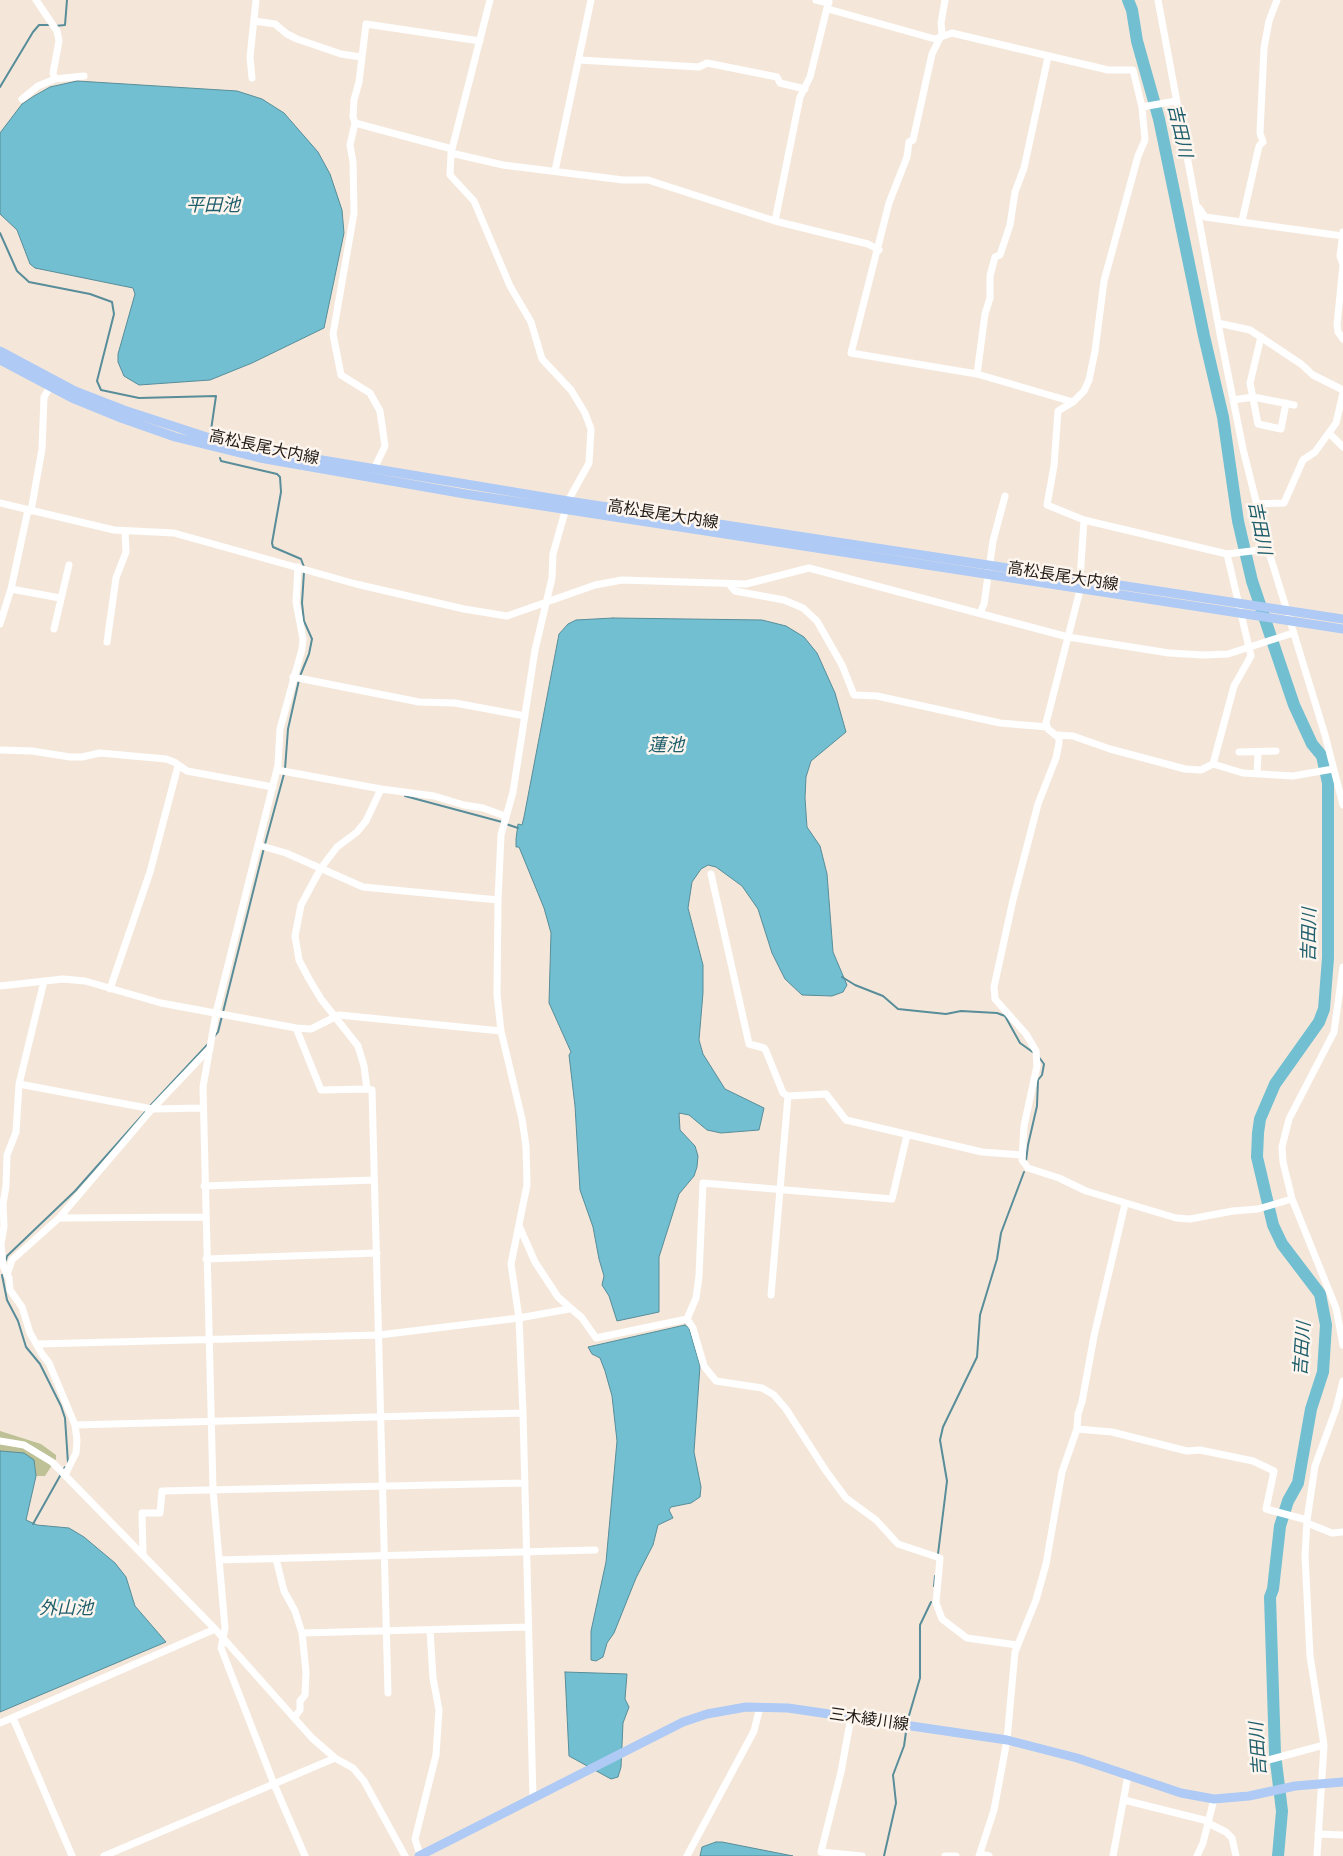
<!DOCTYPE html>
<meta charset="utf-8">
<style>
body{margin:0}
canvas{display:block;background:#f4e7da}
</style>
<canvas width="1343" height="1856"></canvas>
<script>
const ctx = document.querySelector('canvas').getContext('2d');
ctx.lineJoin = 'round';
function fillPath(path, color) { ctx.fillStyle = color; ctx.fill(path, 'evenodd'); }
const toPath = rows => new Path2D(rows.map(r => 'M' + r).join(''));
function trace(path, color, width, dash) { ctx.strokeStyle = color; ctx.lineWidth = width; ctx.lineCap = dash ? 'butt' : 'round'; ctx.setLineDash(dash || []); ctx.stroke(path); }
function drawText(font, color, halo, rows, align = 'center') {
  ctx.font = font + ' "Space Grotesk","Noto Sans JP",sans-serif'; ctx.lineWidth = 5; ctx.setLineDash([]); ctx.textBaseline = 'middle'; ctx.strokeStyle = halo; ctx.fillStyle = color; for (const [text, x, y, turn = 0] of rows) {
    ctx.save(); ctx.translate(x, y); ctx.rotate((+turn || 0) * Math.PI / 180); ctx.textAlign = isNaN(turn) ? turn : align; if (halo) ctx.strokeText(text, 0, 0); ctx.fillText(text, 0, 0); ctx.restore();
  }
}
const green = toPath([
 [0,1431,41,1444,56,1455,56,1459,45,1476,36,1476,35,1466,24,1453,0,1451]
]);
const water = toPath([
 [77,81,237,91,262,99,284,113,318,152,330,174,342,210,344,233,324,328,252,363,210,380,139,385,124,376,118,362,118,354,135,294,133,288,35,268,30,264,17,230,0,214,0,133,22,104,34,96,50,87,77,81],
 [613,618,762,620,786,626,804,637,817,653,835,693,846,732,811,761,806,777,805,798,807,827,820,846,827,874,833,952,847,985,843,992,832,996,802,995,785,979,772,953,758,909,742,886,716,867,708,865,701,869,692,882,688,908,703,965,703,993,699,1040,703,1054,725,1089,764,1108,759,1130,721,1133,707,1130,689,1115,679,1113,680,1130,695,1146,698,1156,697,1167,694,1176,679,1194,659,1257,659,1312,617,1321,609,1296,602,1285,604,1276,599,1259,593,1227,580,1190,575,1106,569,1055,571,1052,549,1003,551,933,544,908,519,847,516,847,516,839,518,824,522,825,524,817,559,634,568,624,576,620,613,618],
 [685,1325,689,1328,700,1366,694,1452,701,1487,700,1497,691,1503,671,1507,669,1510,673,1518,658,1525,653,1545,636,1578,614,1633,607,1643,603,1657,596,1661,591,1660,591,1631,606,1562,617,1441,612,1396,605,1371,600,1358,592,1354,588,1347,685,1325],
 [0,1451,24,1453,34,1460,36,1476,26,1520,37,1525,69,1528,84,1537,115,1563,126,1577,135,1606,166,1642,0,1712,0,1451],
 [565,1672,627,1674,625,1699,629,1707,623,1723,621,1767,618,1777,611,1779,569,1756,565,1672],
 [716,1842,722,1842,793,1856,700,1856,702,1847,716,1842]
]);
const stream = toPath([
 [55,26,65,25,67,0],
 [0,87,33,32,39,25,51,25],
 [0,233,17,271,29,282,90,294,112,302,114,314,97,381,101,390,139,398,216,396,211,430],
 [220,458,221,461,277,474,280,477,281,492,272,543,273,547,301,559,304,567],
 [300,676,309,654,312,639,304,621,302,603,304,572],
 [285,769,288,729,299,680],
 [405,796,502,822],
 [506,824,518,828],
 [265,844,284,774],
 [842,977,855,985,883,996,898,1009,946,1014,961,1011,997,1013,1005,1016,1020,1043,1034,1053],
 [214,1037,218,1032,264,848],
 [150,1106,208,1044],
 [1026,1161,1028,1145,1037,1106,1038,1080,1042,1075,1044,1064,1038,1056],
 [6,1260,7,1256,75,1191,147,1110],
 [2,1275,7,1300,18,1321,26,1347,40,1364,61,1406,65,1418,68,1463],
 [33,1524,65,1467],
 [938,1554,947,1481,940,1440,943,1427,977,1357,980,1315,997,1259,1001,1233,1024,1172],
 [934,1586,935,1576],
 [908,1719,920,1678,920,1625,931,1602],
 [884,1856,896,1803,893,1775,904,1746,906,1732]
]);
const river = toPath([
 [1128,0,1132,10,1137,41,1159,119,1204,336,1223,417,1238,521,1252,581,1294,705,1312,744,1322,756,1328,783,1328,958,1324,1009,1319,1022,1275,1084,1260,1119,1258,1133,1257,1157,1273,1225,1282,1244,1320,1294,1326,1325,1323,1372,1311,1409,1298,1483,1288,1501,1280,1526,1273,1589,1270,1597,1275,1754,1282,1811,1278,1856]
]);
const minor = toPath([
 [36,0,57,31,59,41,53,73,55,79],
 [490,0,451,153,450,175,474,201,510,286,531,322,542,359,571,390,585,413,591,429,589,463,568,501,553,554,552,578,535,650,513,792,501,835,498,900,497,995,501,1031,522,1119,526,1146,527,1185,511,1264,519,1318,523,1413,533,1798],
 [816,0,829,3],
 [945,0,941,23,942,34,932,54,913,140,909,142,907,157,889,203,851,353,977,374,1073,402],
 [1158,0,1221,339,1243,449,1268,549,1325,735,1343,805],
 [828,9,935,39,952,33,1108,70,1133,70,1142,107,1145,140,1138,156,1104,281,1095,351,1089,380,1084,391,1073,402,1058,411,1054,466,1047,505,1084,520,1227,554,1268,549],
 [254,21,275,24,287,34,297,39,341,54,361,57],
 [579,60,699,67,707,63,777,77,780,83,805,89],
 [252,78,250,57,256,0],
 [22,99,38,86,55,79,84,76],
 [1142,107,1176,101],
 [355,123,452,149],
 [451,153,503,165,623,180,648,180,775,221,868,244,879,250],
 [555,171,591,0],
 [1199,208,1205,217,1343,236],
 [775,221,800,97,810,77,829,0],
 [1242,221,1259,146,1263,142,1260,133,1264,48,1269,21,1277,0],
 [1343,232,1340,256,1343,265,1337,325,1338,332,1343,339],
 [1218,323,1250,330,1301,364,1313,375,1343,390],
 [1261,337,1250,383,1258,424,1281,429,1286,403],
 [977,374,985,314,990,298,990,276,995,257,1000,255,1010,225,1015,192,1024,168,1048,57],
 [1233,400,1253,397,1294,405],
 [1330,434,1343,447],
 [373,471,385,446,380,411,370,393,341,375,333,334,354,213,353,162,350,145,355,123,353,117,354,100,359,82,366,24,480,41],
 [0,503,114,530,174,533,356,584,464,609,507,616,595,585,622,580,746,584,809,568,1068,637,1169,653,1203,655,1228,654,1293,633],
 [1256,504,1284,503,1303,460,1315,452,1336,423,1343,393],
 [31,511,42,449,44,397,50,387],
 [1084,520,1079,594,1046,723,1048,729,1059,738,1059,743,1056,758,1038,804,1013,900,994,987,995,999,1026,1034,1036,1051,1037,1066,1024,1126,1022,1160,1028,1168,1059,1178,1086,1191,1176,1218,1190,1219,1233,1211,1258,1209,1292,1199],
 [298,567,296,602,303,639,302,649,280,729,278,765,216,1013,203,1087,213,1490,225,1628,221,1648,274,1784,305,1856],
 [730,585,735,591,784,600,803,608,817,621,842,665,854,695,877,696,1000,723,1047,727],
 [11,589,60,598],
 [980,613,984,604,993,541,1005,496],
 [0,624,11,589,28,510],
 [54,629,69,565],
 [107,642,116,578,126,552,125,531],
 [293,677,419,702,455,703,525,716],
 [1057,735,1073,736,1110,749,1185,769,1201,770,1213,764,1243,773,1293,776,1333,769],
 [0,750,32,751,70,757,82,757,100,753,166,759,174,762,187,771,273,787],
 [1239,752,1276,751],
 [1213,764,1234,686,1251,656,1227,554],
 [277,770,381,789,434,796,464,805,483,808,505,816],
 [1257,774,1258,752],
 [381,789,366,821,357,832,337,847,321,868,301,905,295,936,299,960,309,979,321,999,358,1046,364,1066,367,1089,372,1090,388,1693],
 [258,845,286,853,363,887,498,900],
 [711,874,749,1044,764,1048,766,1051,783,1093,788,1096,826,1094,846,1120,982,1152,1022,1155],
 [1343,967,1334,1032,1289,1119,1282,1147,1283,1162,1292,1199,1336,1308,1343,1345],
 [44,981,19,1084,16,1132,7,1155,6,1186,3,1204,4,1226,1,1244,3,1266,9,1278,10,1290,22,1307,30,1333,42,1354,49,1363,75,1425,77,1440,76,1453,65,1475],
 [0,986,63,979,85,981,161,1003,296,1028,311,1029,339,1015,501,1031],
 [110,989,150,872,178,766],
 [296,1028,321,1090,367,1089],
 [19,1084,152,1109,203,1108],
 [204,1186,374,1180],
 [59,1218,205,1217],
 [520,1228,535,1262,558,1297,582,1318,596,1338,687,1319,696,1298,699,1276,703,1183,892,1199,907,1135],
 [206,1259,377,1253],
 [7,1275,12,1260,59,1218,152,1109,210,1048],
 [771,1295,788,1096],
 [687,1319,693,1328,704,1366,716,1381,762,1388,774,1395,786,1409,826,1471,846,1498,876,1520,898,1544,940,1558,936,1603,942,1619,967,1638,1017,1645],
 [38,1344,379,1335,519,1318,569,1309],
 [75,1425,523,1413],
 [1077,1429,1112,1432,1187,1451,1200,1450,1253,1461,1274,1471,1266,1509,1307,1520],
 [0,1441,24,1445,52,1462,215,1629,312,1738,335,1758,353,1768,364,1781,405,1856],
 [1307,1523,1332,1533,1343,1532],
 [143,1555,142,1513,160,1513,162,1491,525,1483],
 [276,1559,284,1591,295,1611,302,1633,306,1672,305,1695,300,1701,300,1710,294,1718],
 [219,1560,595,1550],
 [302,1633,528,1627],
 [851,1717,841,1772,821,1852,862,1856],
 [13,1718,72,1856],
 [0,1723,215,1629],
 [1261,1762,1324,1745],
 [1124,1800,1208,1821],
 [1208,1823,1226,1832,1232,1838,1236,1856],
 [1318,1834,1343,1835],
 [980,1854,989,1856],
 [420,1855,415,1839,436,1755,439,1710,433,1678,430,1630],
 [104,1856,335,1758],
 [687,1856,754,1731,760,1707],
 [945,1856,956,1856],
 [979,1856,994,1810,1007,1740,1015,1652,1036,1600,1046,1564,1062,1472,1077,1429,1078,1414,1082,1402,1094,1336,1125,1204],
 [1113,1856,1128,1775],
 [1197,1856,1203,1843,1214,1799],
 [1317,1856,1324,1745,1310,1656,1305,1556,1307,1520,1315,1466,1336,1409,1343,1381]
]);
const major = toPath([
 [0,351,75,391,124,410,219,441,262,450,568,501,1343,619],
 [0,360,72,398,121,418,175,437,260,458,465,494,1343,629],
 [419,1856,683,1722,707,1714,746,1707,788,1708,1007,1740,1077,1758,1181,1793,1214,1799,1249,1796,1295,1786,1343,1782]
]);
const streetNames = [
 ["高松長尾大内線",264,448,12],
 ["高松長尾大内線",663,515,9],
 ["高松長尾大内線",1063,577,9],
 ["三木綾川線",869,1720,8]
];
const waterNames = [
 ["吉田川",1179,131,77],
 ["平田池",213,206],
 ["吉田川",1259,528,79],
 ["蓮池",666,746],
 ["吉田川",1310,935,-89],
 ["吉田川",1303,1349,-86],
 ["外山池",66,1609],
 ["吉田川",1259,1749,-94]
];
fillPath(green, '#bdc195');
fillPath(water, '#71bfd1');
trace(water, '#588d99', 1);
trace(stream, '#588d99', 2);
trace(river, '#71bfd1', 12);
trace(minor, '#fff', 7);
trace(major, '#aecaf5', 9);
drawText('16px', '#1e1915', '#fdf5ee', streetNames);
drawText('italic 18px', '#1e5e6b', '#fdf5ee', waterNames);
</script>
